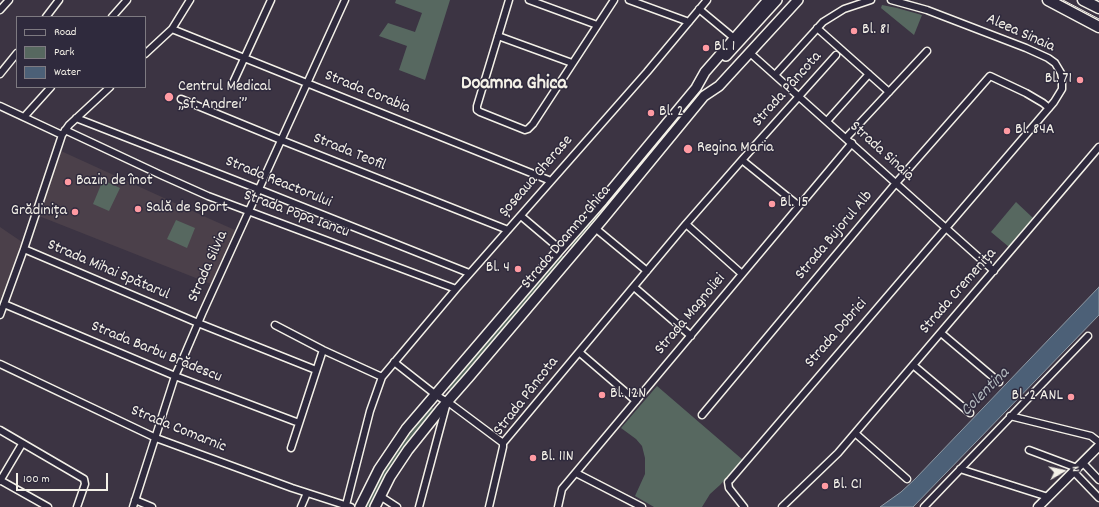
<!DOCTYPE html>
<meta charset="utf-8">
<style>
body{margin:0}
#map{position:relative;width:1099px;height:507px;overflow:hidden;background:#3c3443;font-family:Dekko,sans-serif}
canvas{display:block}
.legend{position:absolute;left:16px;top:16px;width:130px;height:72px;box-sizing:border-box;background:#2f2a3d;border:1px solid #7e7a81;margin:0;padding:5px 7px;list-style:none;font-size:12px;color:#f4f1e8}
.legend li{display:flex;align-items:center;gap:8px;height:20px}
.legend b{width:20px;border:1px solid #7e7a81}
.north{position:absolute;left:1043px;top:451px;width:40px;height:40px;-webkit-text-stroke:3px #2f2a3d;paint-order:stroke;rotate:81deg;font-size:11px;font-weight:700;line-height:16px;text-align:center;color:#f4f1e8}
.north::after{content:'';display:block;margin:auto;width:14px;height:18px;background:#f4f1e8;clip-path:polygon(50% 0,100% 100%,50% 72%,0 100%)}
.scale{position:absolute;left:16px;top:473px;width:92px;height:18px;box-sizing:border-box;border:2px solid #f4f1e8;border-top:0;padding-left:5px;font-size:12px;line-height:14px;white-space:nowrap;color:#f4f1e8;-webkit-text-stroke:3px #2f2a3d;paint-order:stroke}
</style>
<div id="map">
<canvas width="1099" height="507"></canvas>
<ul class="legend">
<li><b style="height:5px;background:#2f2a3d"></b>Road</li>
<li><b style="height:11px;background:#576860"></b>Park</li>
<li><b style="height:11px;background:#4c6077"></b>Water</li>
</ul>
<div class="north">N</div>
<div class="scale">100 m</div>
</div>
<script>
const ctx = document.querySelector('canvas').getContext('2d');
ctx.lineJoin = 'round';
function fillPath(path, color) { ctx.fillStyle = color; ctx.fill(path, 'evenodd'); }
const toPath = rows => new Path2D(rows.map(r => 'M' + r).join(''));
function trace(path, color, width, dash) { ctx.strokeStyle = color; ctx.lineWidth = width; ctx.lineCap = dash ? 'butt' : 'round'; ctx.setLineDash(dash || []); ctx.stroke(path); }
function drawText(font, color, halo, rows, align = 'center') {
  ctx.font = font + ' Dekko,sans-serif'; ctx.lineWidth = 3; ctx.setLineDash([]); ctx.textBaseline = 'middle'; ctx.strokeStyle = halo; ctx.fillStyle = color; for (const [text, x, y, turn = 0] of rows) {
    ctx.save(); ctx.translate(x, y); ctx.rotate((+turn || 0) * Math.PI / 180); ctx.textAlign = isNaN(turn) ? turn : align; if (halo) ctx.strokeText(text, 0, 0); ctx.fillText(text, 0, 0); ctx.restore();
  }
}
const built = toPath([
 [61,151,210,219,235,230,211,284,39,216],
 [0,227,22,242,0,301]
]);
const green = toPath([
 [396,0,450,0,425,80,399,70,407,46,379,36,388,23,415,32,422,13,395,3],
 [882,5,897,8,922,15,914,35,881,8],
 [632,171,635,171,635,175,572,249,570,245],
 [103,180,120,188,109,211,93,204],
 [1016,202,1033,218,1009,247,991,232],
 [176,220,195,228,187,248,167,239],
 [560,256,564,256,565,259,453,390,451,391,449,389,448,386],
 [657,386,743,460,720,485,710,494,702,507,654,507,635,496,645,474,645,458,642,446,636,439,621,428],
 [429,407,431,407,434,409,434,412,407,443,371,507,364,507,392,454,406,435]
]);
const water = toPath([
 [1099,287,1099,315,913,507,880,507,901,492,915,479,1099,287]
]);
const minor = toPath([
 [509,0,477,106,477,110,480,112,525,130,528,129,533,124,614,0],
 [529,0,597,25],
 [629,0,689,22],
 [699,9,734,38],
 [0,10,9,0],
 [46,17,59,0],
 [112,17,127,0],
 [817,28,889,92],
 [172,29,551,181],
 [498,36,572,63],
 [750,53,994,271],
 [145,54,172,29,190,0],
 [0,74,17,53],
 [775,75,823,22,844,9,871,0],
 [232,85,271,0],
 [181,99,281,140,508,230],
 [0,106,62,135],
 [24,117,51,87],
 [76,118,263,191,469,273],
 [827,121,869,74],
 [65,130,161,175,208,196,456,289],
 [846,138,927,51],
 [742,160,799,206],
 [521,216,560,249],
 [686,224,742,274],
 [595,228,647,271],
 [24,249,198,323,316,370],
 [634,287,691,336],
 [4,304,175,376,299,423],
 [0,315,24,249,62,135,69,125,110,87],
 [275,325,323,350,382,377],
 [941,333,999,382],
 [579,352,636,401],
 [394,362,436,395,452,405,503,443],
 [0,364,156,438,292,488,351,507],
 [913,365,970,413],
 [702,415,896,183,990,76,1026,93,1043,103,1049,108],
 [1010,416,1091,436,1099,442],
 [0,430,84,479,85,484,77,507],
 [855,433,907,479],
 [291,448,323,350],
 [1029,450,1077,468],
 [1083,463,1099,480],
 [960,469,1048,497],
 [1074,472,1099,498],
 [576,473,642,507],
 [0,480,48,507],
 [0,481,22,444],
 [380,496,397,507],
 [135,500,152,507],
 [346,505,370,411,382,377,456,289,647,72,707,0],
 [133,507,175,376,181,363,202,314,345,0],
 [301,507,307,493],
 [419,507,446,406],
 [489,507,503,447,503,443,686,224,742,160,836,55],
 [558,507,562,489,852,143],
 [744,507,729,488,728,482,730,480,1054,102,1062,89,1062,78,1061,73,1055,63,1048,58,1026,48,927,10,891,0],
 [782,507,838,453,1099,147],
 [924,507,1088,336]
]);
const tertiary = toPath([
 [1038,507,1099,446]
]);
const secondary = toPath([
 [726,56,777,0],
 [360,507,379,469,406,429,560,249,603,200,696,88,705,72,768,0],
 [375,507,390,477,408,450,440,410,469,377,602,220,704,96,719,86,798,0]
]);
const primary = toPath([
 [1048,0,1099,27],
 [1083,0,1099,8]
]);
const tram = toPath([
 [1063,0,1099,19]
]);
const markers = [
 [854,31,4,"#ff9aa2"],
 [706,48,4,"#ff9aa2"],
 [1080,80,4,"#ff9aa2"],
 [169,97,5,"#ff9aa2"],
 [651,113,4,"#ff9aa2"],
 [1007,131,4,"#ff9aa2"],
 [688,149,5,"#ff9aa2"],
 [68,182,4,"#ff9aa2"],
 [772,204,4,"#ff9aa2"],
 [138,209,4,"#ff9aa2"],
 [75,212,4,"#ff9aa2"],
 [518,269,4,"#ff9aa2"],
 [602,395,4,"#ff9aa2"],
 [1071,397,4,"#ff9aa2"],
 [533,458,4,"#ff9aa2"],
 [825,486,4,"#ff9aa2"]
];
const poiNames = [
 ["Bl. 81",862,31],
 ["Bl. 1",714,48],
 ["Bl. 71",1072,80,"right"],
 ["Centrul Medical",178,88],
 ["„Sf. Andrei”",178,106],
 ["Bl. 2",659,113],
 ["Bl. 84A",1015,131],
 ["Regina Maria",697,149],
 ["Bazin de înot",76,182],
 ["Bl. 15",780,204],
 ["Sală de Sport",146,209],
 ["Grădinița",67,212,"right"],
 ["Bl. 4",510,269,"right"],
 ["Bl. 12N",610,395],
 ["Bl. 2 ANL",1063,397,"right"],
 ["Bl. 11N",541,458],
 ["Bl. C1",833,486]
];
const streetNames = [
 ["Aleea Sinaia",1020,34,24],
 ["Strada Pâncota",788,90,-48],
 ["Strada Corabia",367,93,22],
 ["Strada Sinaia",881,152,42],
 ["Strada Teofil",349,153,22],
 ["Șoseaua Gherase",537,177,-49],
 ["Strada Reactorului",278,183,22],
 ["Strada Popa Iancu",296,215,20],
 ["Strada Bujorul Alb",835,236,-50],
 ["Strada Doamna Ghica",567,238,-50],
 ["Strada Silvia",209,267,-66],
 ["Strada Mihai Spătarul",108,271,23],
 ["Strada Cremenița",959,292,-49],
 ["Strada Magnoliei",691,315,-50],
 ["Strada Dobrici",837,334,-49],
 ["Strada Barbu Brădescu",156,353,22],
 ["Strada Pâncota",527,397,-52],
 ["Strada Comarnic",178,430,22]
];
const waterNames = [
 ["Colentina",986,393,-45]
];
const districtNames = [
 ["Doamna Ghica",514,85]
];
fillPath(built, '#4b404a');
fillPath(green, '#576860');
fillPath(water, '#4c6077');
trace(water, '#8f9aa4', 1);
trace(minor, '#f4f1e8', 9);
trace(tertiary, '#f4f1e8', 11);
trace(secondary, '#f4f1e8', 12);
trace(primary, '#f4f1e8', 13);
trace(minor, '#2f2a3d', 6);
trace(tertiary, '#2f2a3d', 8);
trace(secondary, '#2f2a3d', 9);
trace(primary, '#2f2a3d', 10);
trace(tram, '#f4f1e8', 1);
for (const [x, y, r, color] of markers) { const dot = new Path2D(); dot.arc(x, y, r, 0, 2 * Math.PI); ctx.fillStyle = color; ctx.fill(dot); trace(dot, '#2f2a3d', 1.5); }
drawText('16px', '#f4f1e8', '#2f2a3d', poiNames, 'left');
drawText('16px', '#f4f1e8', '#2f2a3d', streetNames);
drawText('italic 17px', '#b1b7bb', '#2f2a3d', waterNames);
drawText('bold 20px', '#f4f1e8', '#2f2a3d', districtNames);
</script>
